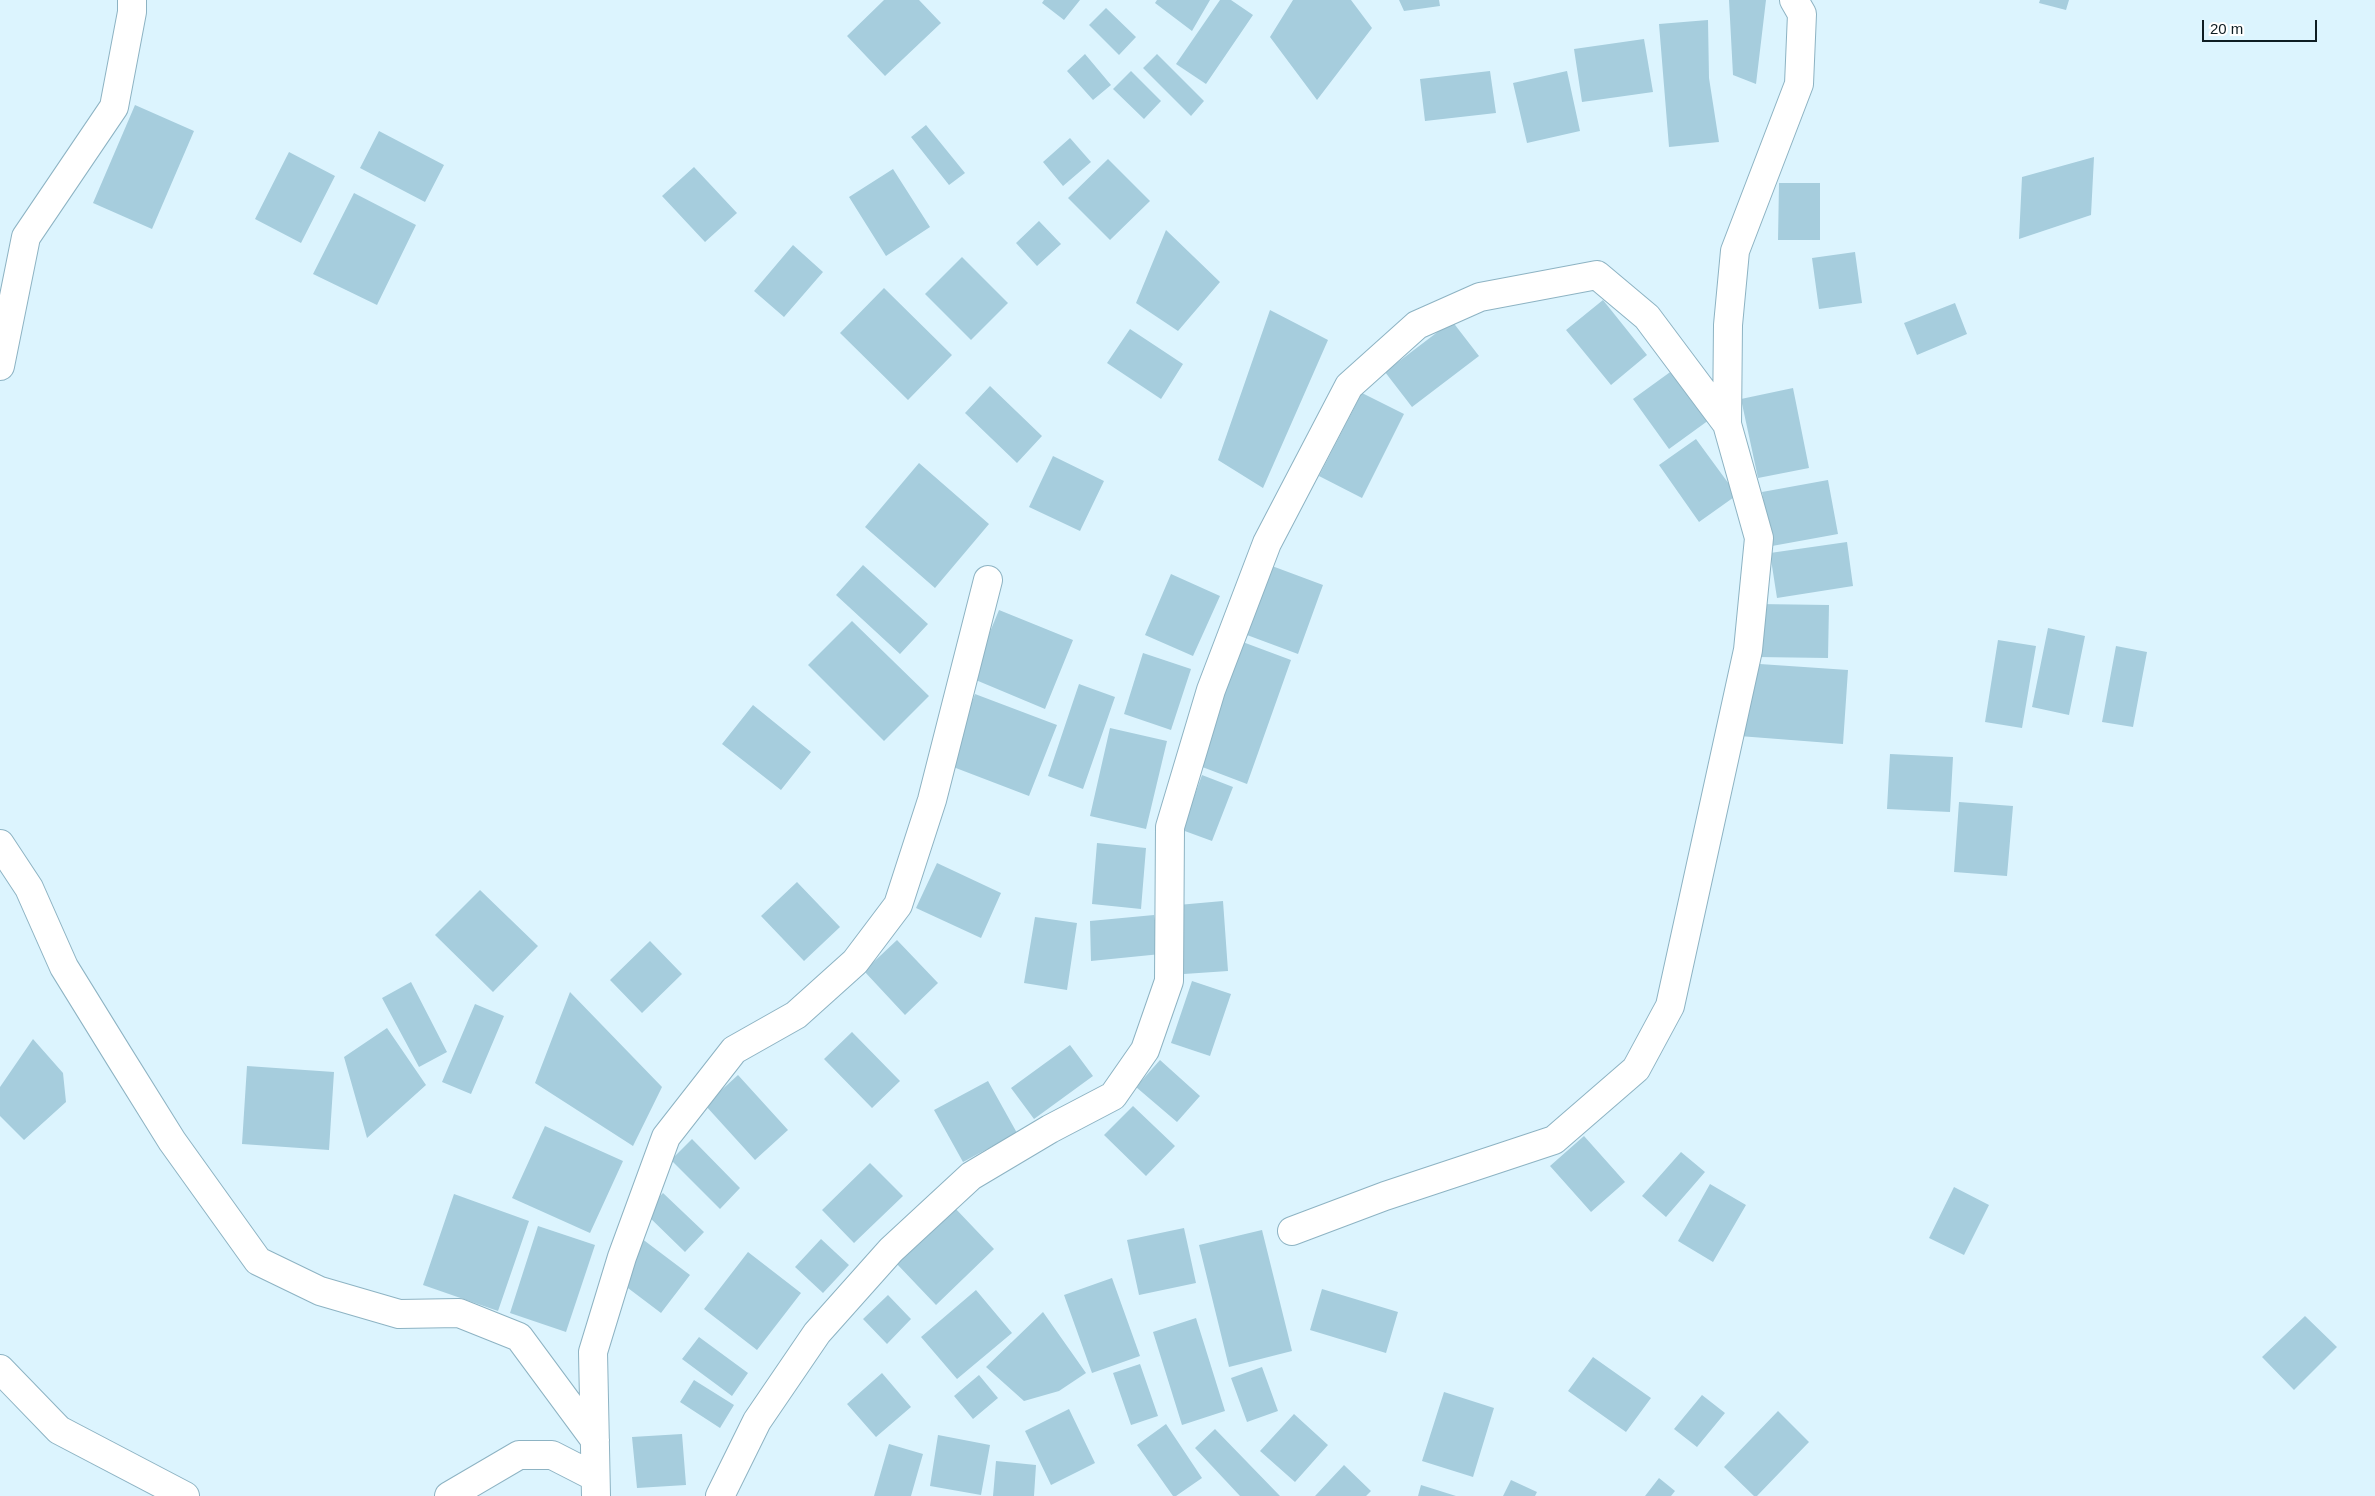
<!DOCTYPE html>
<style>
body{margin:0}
#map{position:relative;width:2375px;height:1496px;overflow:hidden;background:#dcf4fe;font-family:Arial,sans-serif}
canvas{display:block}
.scale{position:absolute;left:2202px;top:20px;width:115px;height:22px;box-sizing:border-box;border:2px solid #0e1d23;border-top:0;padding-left:6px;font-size:15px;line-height:18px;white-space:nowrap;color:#0e1d23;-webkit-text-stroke:4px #fff;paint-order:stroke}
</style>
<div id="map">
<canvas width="2375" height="1496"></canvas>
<div class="scale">20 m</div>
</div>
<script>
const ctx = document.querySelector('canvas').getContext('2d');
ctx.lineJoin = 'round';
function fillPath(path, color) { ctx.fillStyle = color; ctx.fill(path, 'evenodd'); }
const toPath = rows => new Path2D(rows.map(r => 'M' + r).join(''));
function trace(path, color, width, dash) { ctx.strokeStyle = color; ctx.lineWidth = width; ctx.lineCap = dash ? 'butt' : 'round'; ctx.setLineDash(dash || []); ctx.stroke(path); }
const building = toPath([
 [884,0,919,0,941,23,885,76,847,36],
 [1044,0,1080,0,1064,20,1042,3],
 [1157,0,1210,0,1192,31,1155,3],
 [1220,0,1231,0,1253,15,1206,84,1176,64],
 [1293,0,1351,0,1372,28,1317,100,1270,37],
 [1399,0,1439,0,1440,6,1404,11],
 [1729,0,1766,0,1756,84,1733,75],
 [2040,0,2069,0,2066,10,2039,3],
 [1106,8,1136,37,1119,55,1089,25],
 [1708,20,1709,78,1719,142,1669,147,1659,24],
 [1644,39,1653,92,1582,102,1574,49],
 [1085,54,1111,85,1093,100,1067,71],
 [1157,54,1204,101,1191,116,1143,68],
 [1131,71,1161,101,1144,119,1113,89],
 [1490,71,1496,113,1425,121,1420,79],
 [1567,71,1580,131,1527,143,1513,83],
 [135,105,194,131,152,229,93,203],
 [926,125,965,173,949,185,911,137],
 [379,131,444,165,425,202,360,168],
 [1070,138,1091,162,1063,186,1043,162],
 [289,152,335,176,301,243,255,219],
 [2094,157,2091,215,2019,239,2022,177],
 [1108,159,1150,201,1110,240,1068,198],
 [694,167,737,213,705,242,662,196],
 [893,169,930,227,886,256,849,197],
 [1779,183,1820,183,1820,240,1778,240],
 [354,193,416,225,377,305,313,274],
 [1039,221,1061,244,1037,266,1016,243],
 [1166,230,1220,282,1178,331,1136,303],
 [793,245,823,272,784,317,754,291],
 [1855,252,1862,303,1819,309,1812,258],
 [962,257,1008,303,971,340,925,294],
 [884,288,952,355,908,400,840,333],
 [1603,300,1647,355,1611,385,1566,330],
 [1955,303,1967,334,1917,355,1904,323],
 [1270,310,1328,340,1263,488,1218,460],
 [1452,321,1479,356,1412,407,1385,372],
 [1130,329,1183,364,1161,399,1107,363],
 [1673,370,1709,420,1669,449,1633,399],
 [990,386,1042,436,1017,463,965,413],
 [1793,388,1809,468,1758,478,1741,399],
 [1362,393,1404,414,1362,498,1319,476],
 [1696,439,1737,495,1699,522,1659,465],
 [1053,456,1104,481,1080,531,1029,507],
 [919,463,989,524,935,588,865,527],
 [1828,480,1838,534,1772,546,1762,492],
 [1847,542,1853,586,1777,598,1770,553],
 [863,565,928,624,900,654,836,595],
 [1272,566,1323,585,1298,654,1247,635],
 [1171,574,1220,596,1193,656,1145,635],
 [1758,604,1829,605,1828,658,1757,657],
 [999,610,1073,640,1045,709,971,678],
 [852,621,929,696,884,741,808,665],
 [2048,628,2085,636,2069,715,2032,707],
 [1998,640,2036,646,2022,728,1985,722],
 [1240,641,1291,660,1247,784,1197,765],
 [2116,646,2147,652,2133,727,2102,722],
 [1143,653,1191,669,1171,730,1124,714],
 [1745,663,1848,670,1843,744,1739,736],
 [1079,684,1115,697,1083,789,1048,776],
 [975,694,1057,725,1029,796,948,765],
 [753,705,811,752,781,790,722,744],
 [1110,728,1167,741,1146,829,1090,816],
 [1890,754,1953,757,1950,812,1887,809],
 [1202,775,1233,787,1212,841,1182,830],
 [1959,802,2013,806,2007,876,1954,872],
 [1097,843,1146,848,1141,909,1092,904],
 [937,863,1001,893,981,938,916,908],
 [797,882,840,927,804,961,761,916],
 [480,890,538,946,493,992,435,935],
 [1223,901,1228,971,1184,974,1178,905],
 [1154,915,1161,954,1091,961,1090,921],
 [1035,917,1077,923,1067,990,1024,983],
 [897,940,938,983,905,1015,864,971],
 [650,941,682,974,642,1013,610,980],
 [1192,981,1231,994,1210,1056,1171,1043],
 [411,982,447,1052,419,1067,382,998],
 [570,992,662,1087,633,1146,535,1083],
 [475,1004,504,1016,471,1094,442,1082],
 [387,1028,426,1085,367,1138,344,1057],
 [852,1032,900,1081,872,1108,824,1059],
 [33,1039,63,1073,66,1102,24,1140,0,1116,0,1087],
 [1070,1045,1093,1076,1034,1119,1011,1088],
 [1160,1060,1200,1096,1177,1122,1136,1087],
 [247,1066,334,1072,329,1150,242,1144],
 [738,1075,788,1130,755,1160,705,1105],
 [988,1081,1017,1133,963,1162,934,1110],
 [1133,1106,1175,1146,1146,1176,1104,1135],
 [545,1126,623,1161,590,1233,512,1198],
 [1584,1136,1625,1182,1591,1212,1550,1166],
 [692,1139,740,1188,720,1209,671,1160],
 [1681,1152,1705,1172,1666,1217,1642,1196],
 [870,1163,903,1196,854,1243,822,1210],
 [1710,1184,1746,1205,1713,1262,1678,1241],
 [1954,1187,1989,1205,1964,1255,1929,1238],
 [663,1193,704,1232,685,1252,644,1212],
 [454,1194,529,1221,498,1311,423,1285],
 [954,1207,994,1249,936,1305,896,1263],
 [538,1226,595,1245,566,1332,510,1313],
 [1184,1228,1196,1283,1139,1295,1127,1240],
 [1262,1230,1292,1351,1229,1367,1199,1245],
 [637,1235,690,1275,661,1313,620,1282],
 [821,1239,849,1265,823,1293,795,1267],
 [748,1252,801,1293,757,1350,704,1309],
 [1112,1278,1140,1356,1092,1373,1064,1295],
 [1322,1289,1398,1312,1386,1353,1310,1330],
 [976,1290,1012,1333,957,1379,921,1337],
 [888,1295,911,1319,887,1344,863,1319],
 [1043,1312,1086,1373,1059,1391,1024,1401,986,1367],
 [2305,1316,2337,1347,2294,1390,2262,1357],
 [1196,1318,1225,1411,1182,1425,1153,1332],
 [699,1337,748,1373,732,1396,682,1359],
 [1593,1357,1651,1398,1626,1432,1568,1391],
 [1140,1364,1158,1416,1131,1425,1113,1373],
 [1262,1367,1278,1411,1247,1422,1231,1378],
 [882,1373,911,1407,876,1437,847,1404],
 [979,1375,998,1398,973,1419,954,1396],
 [694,1380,734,1405,720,1428,680,1402],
 [1444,1392,1494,1408,1473,1477,1422,1461],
 [1702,1395,1725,1413,1697,1447,1674,1429],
 [1069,1409,1095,1463,1051,1485,1025,1431],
 [1778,1411,1809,1442,1757,1496,1754,1496,1724,1467],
 [1294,1414,1328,1445,1295,1482,1260,1451],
 [1166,1424,1202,1478,1176,1496,1173,1496,1137,1445],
 [1215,1429,1280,1496,1240,1496,1195,1448],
 [682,1434,686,1485,637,1488,632,1437],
 [938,1435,990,1445,981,1495,930,1486],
 [889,1444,923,1454,911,1496,874,1496],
 [996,1461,1036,1465,1034,1496,993,1496],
 [1344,1465,1371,1491,1366,1496,1315,1496],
 [1659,1478,1675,1491,1671,1496,1645,1496],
 [1511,1480,1537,1492,1535,1496,1503,1496],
 [1421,1485,1456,1496,1418,1496]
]);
const street = toPath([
 [0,366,26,237,114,107,132,12,132,0],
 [1727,424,1728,325,1735,251,1799,84,1802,14,1794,0],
 [0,844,29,888,64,967,119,1056,172,1141,258,1261,320,1291,399,1314,459,1313,519,1337,595,1440],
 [0,1369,59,1430,185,1496],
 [449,1496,519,1455,552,1455,595,1477],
 [596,1496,593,1352,622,1257,666,1137,734,1050,796,1015,855,962,898,905,932,800,988,580],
 [720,1496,757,1421,817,1333,891,1250,971,1176,1050,1129,1113,1096,1145,1050,1169,981,1170,827,1211,690,1267,543,1349,386,1417,325,1480,297,1597,275,1647,317,1727,424,1759,538,1748,650,1670,1006,1636,1069,1554,1140,1385,1196,1292,1231]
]);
fillPath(building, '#a6cddd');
trace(street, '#8db3c3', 30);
trace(street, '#fff', 28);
</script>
